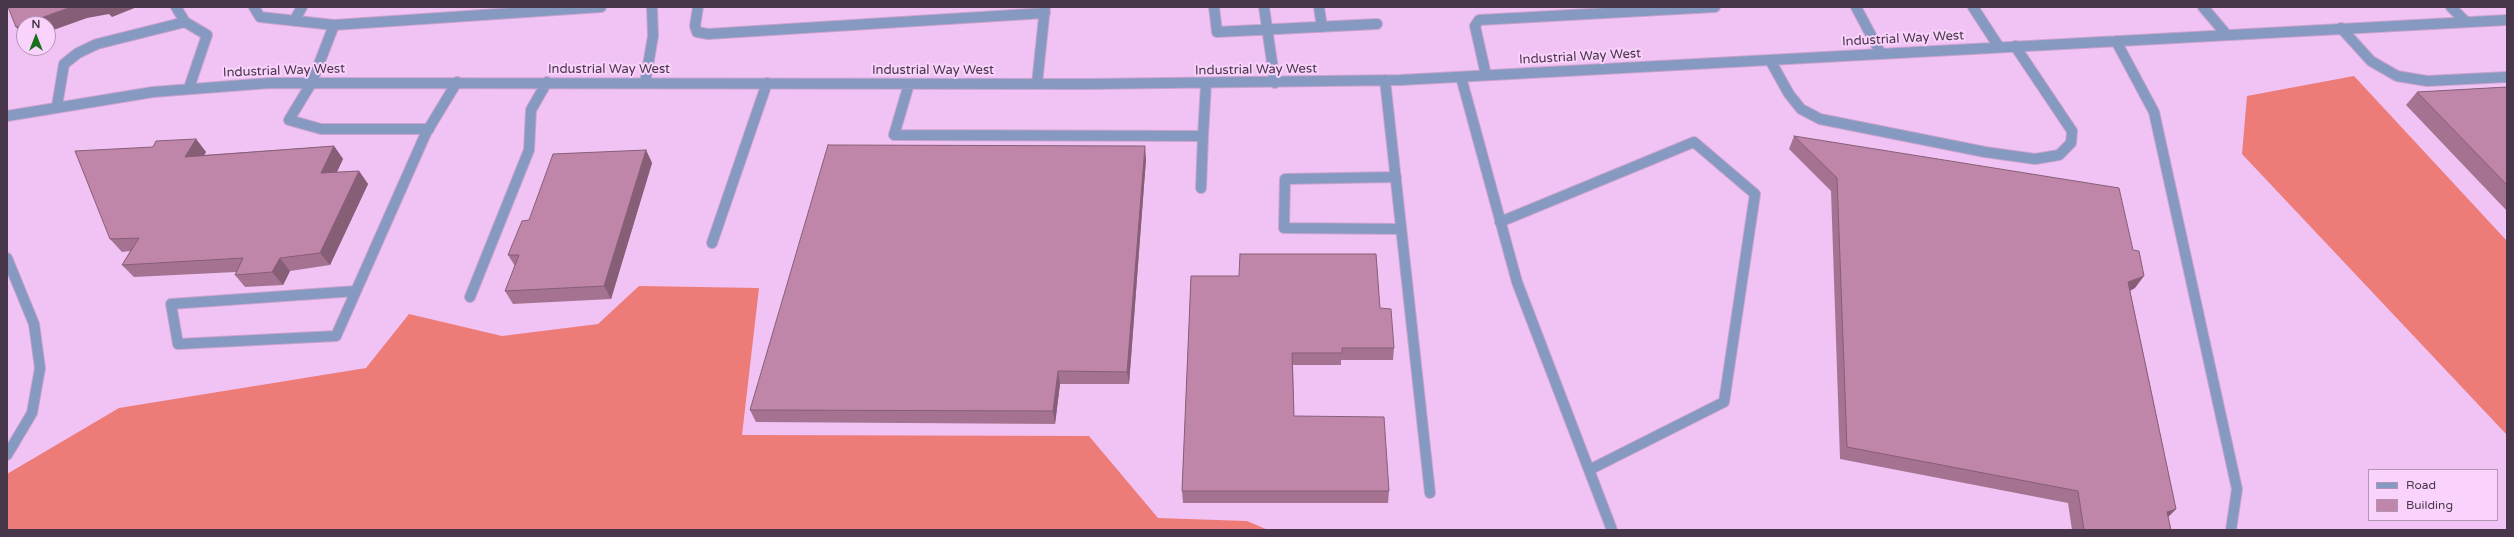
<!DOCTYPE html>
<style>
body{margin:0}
#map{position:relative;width:2514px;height:537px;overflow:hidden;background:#f1c3f5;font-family:"Varela Round",sans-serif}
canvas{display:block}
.frame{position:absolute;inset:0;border:8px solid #48364a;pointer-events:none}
.legend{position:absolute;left:2368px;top:469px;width:130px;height:52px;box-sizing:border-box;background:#f9d3fc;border:1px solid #b294b5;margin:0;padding:5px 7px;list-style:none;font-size:12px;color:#48364a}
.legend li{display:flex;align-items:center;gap:8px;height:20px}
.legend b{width:20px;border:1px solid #b294b5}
.north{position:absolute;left:16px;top:16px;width:40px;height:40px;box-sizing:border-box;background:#f9d3fc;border:1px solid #b294b5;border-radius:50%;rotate:0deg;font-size:11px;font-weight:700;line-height:16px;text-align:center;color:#48364a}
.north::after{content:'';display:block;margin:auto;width:14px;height:18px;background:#19701b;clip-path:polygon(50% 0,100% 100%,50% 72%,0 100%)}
</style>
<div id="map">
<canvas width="2514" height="537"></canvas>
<div class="frame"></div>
<ul class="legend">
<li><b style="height:5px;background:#8599c1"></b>Road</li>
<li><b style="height:11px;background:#c086a9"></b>Building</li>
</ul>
<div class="north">N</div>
</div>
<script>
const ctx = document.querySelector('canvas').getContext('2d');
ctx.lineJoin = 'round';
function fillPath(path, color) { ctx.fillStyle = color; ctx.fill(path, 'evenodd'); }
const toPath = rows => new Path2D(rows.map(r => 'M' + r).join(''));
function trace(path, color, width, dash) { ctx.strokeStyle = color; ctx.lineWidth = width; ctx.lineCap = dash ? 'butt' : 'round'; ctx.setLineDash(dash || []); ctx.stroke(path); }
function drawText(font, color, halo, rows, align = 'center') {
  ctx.font = font + ' "Varela Round",sans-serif'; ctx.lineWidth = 4; ctx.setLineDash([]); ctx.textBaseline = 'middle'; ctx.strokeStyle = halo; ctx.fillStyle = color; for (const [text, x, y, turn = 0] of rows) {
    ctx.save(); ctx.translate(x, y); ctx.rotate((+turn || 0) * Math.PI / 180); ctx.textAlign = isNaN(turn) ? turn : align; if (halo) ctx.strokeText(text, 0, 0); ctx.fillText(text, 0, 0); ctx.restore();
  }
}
const forest = toPath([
 [2354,76,2507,241,2507,435,2242,154,2247,96],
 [639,286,759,288,742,435,1089,436,1158,518,1247,521,1268,530,7,530,7,474,119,408,366,368,409,314,502,336,598,324]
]);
const minor = toPath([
 [176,7,185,22,207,35,189,88],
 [254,7,260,17,334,25,312,82,289,120,321,129,429,129],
 [698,7,695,26,697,32,708,34,1045,13],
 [1214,7,1217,32,1377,24],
 [1264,7,1275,83],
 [1319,7,1322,27],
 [1856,7,1881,54],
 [1973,7,1999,47],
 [2203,7,2226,34],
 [2451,7,2466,22],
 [294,21,302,7],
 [334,25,601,7],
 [2341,28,2371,61,2397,76,2427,81,2507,77],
 [2116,41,2154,112,2237,489,2231,530],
 [1770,60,1789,94,1801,109,1820,119,1985,152,2035,159,2059,155,2071,143,2072,131,2015,46],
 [1486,75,1475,26,1479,20,1715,7],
 [1461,77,1517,282,1612,530],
 [1385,80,1430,493],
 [645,83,653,36,652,7],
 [909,84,894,135,1203,136,1206,84],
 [1037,84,1045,7],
 [57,106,64,64,78,53,97,44,185,22],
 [7,116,153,92,270,83,1090,84,1401,80,2507,20],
 [1396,177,1285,179,1284,228,1401,229],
 [1201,188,1203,136],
 [1500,222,1694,142,1755,194,1724,402,1589,470],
 [712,243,767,83],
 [7,258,34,324,40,368,32,413,7,455],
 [356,291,336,336,178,344,171,304,356,291],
 [356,291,426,133,457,82],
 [470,297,529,150,531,110,547,82]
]);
const wall = toPath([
 [2507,87,2507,211,2406,105,2417,92],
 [1794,136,2135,288,2130,291,2176,509,2168,517,2171,530,2072,530,2068,503,1840,459,1831,191,1789,149],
 [196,139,206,152,204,155,334,146,343,159,337,172,359,171,368,184,330,265,290,271,283,285,245,287,235,275,236,272,134,277,122,265,130,251,122,252,110,239],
 [646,150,652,163,611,299,513,304,505,291,515,266,508,255,529,220],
 [1146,159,1129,384,1060,384,1055,424,756,422,750,410],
 [1191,276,1380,308,1394,348,1393,360,1341,360,1341,365,1293,365,1294,416,1389,491,1388,503,1183,503,1182,491]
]);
const shadedWall = toPath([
 [71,7,137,7,112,17,109,14,87,18,48,32,48,24,24,24,24,37,16,27],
 [196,139,206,152,196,169,185,157],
 [334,146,343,159,330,186,321,173],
 [1145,146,1146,159,1129,384,1127,372],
 [646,150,652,163,611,299,604,286],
 [359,171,368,184,330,265,320,253],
 [280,258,290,271,283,285,272,272],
 [2144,276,2135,288,2119,295,2128,282],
 [1058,371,1060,384,1055,424,1053,411],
 [2176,509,2165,520,2167,512]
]);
const building = toPath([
 [8,7,71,7,16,27,8,7],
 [2507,87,2507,185,2417,92,2507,87],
 [1794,136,2119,188,2133,250,2139,251,2144,276,2128,282,2176,509,2167,512,2171,530,2084,530,2078,491,1847,447,1837,178,1794,136],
 [196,139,185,157,334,146,321,173,359,171,320,253,280,258,272,272,235,275,243,258,122,265,139,238,110,239,75,151,153,147,156,141,196,139],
 [828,145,1145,146,1127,372,1058,371,1053,411,750,410,828,145],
 [646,150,604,286,505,291,519,255,508,255,522,221,529,220,553,154,646,150],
 [1240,254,1376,254,1380,308,1391,309,1394,348,1342,348,1342,353,1292,353,1294,416,1384,417,1389,491,1182,491,1191,276,1239,276,1240,254]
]);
const streetNames = [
 ["Industrial Way West",1903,39,-3],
 ["Industrial Way West",1580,57,-3],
 ["Industrial Way West",609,70],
 ["Industrial Way West",1256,70,-1],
 ["Industrial Way West",284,71,-2],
 ["Industrial Way West",933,71]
];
fillPath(forest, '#ed7b77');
trace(minor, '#cca4cf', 12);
trace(minor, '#8599c1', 10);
fillPath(wall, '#a57391');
fillPath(shadedWall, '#865e76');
fillPath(building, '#c086a9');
trace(building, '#865e76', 1);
drawText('13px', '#48364a', '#f9d3fc', streetNames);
</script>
